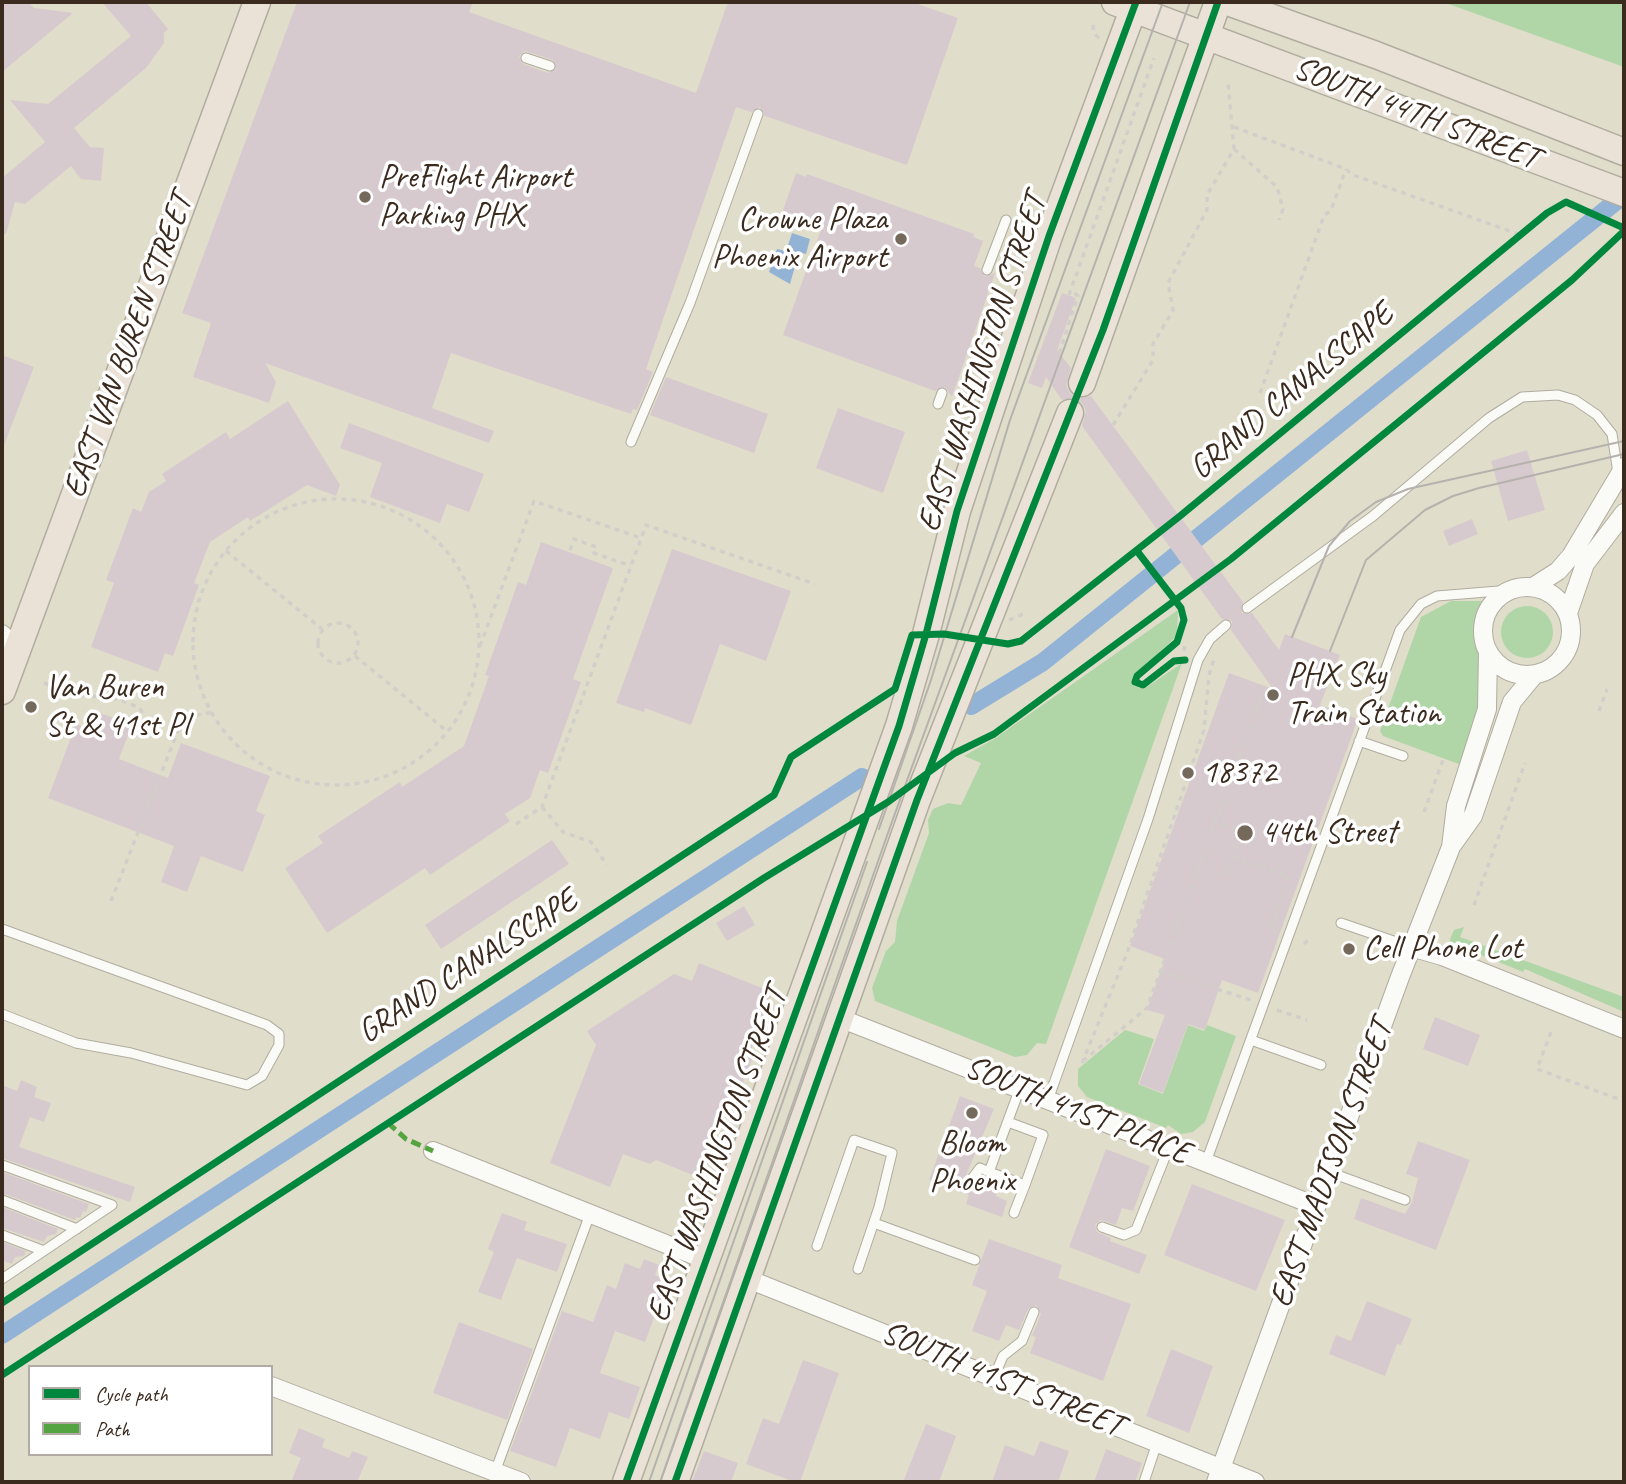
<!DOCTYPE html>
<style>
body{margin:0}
#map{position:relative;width:1626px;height:1484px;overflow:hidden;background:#e1ddcb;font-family:Caveat,sans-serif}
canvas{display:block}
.frame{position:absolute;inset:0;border:4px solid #3b2a1e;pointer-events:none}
.legend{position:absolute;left:28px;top:1365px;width:245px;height:91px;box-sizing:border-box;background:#fff;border:2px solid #b1aaa5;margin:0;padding:9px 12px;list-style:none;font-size:21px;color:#3b2a1e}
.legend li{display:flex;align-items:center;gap:14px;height:35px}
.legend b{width:35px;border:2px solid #b1aaa5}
</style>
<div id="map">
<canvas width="1626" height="1484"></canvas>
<div class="frame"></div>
<ul class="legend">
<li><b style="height:9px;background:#00873e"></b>Cycle path</li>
<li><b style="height:9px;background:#54a441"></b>Path</li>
</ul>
</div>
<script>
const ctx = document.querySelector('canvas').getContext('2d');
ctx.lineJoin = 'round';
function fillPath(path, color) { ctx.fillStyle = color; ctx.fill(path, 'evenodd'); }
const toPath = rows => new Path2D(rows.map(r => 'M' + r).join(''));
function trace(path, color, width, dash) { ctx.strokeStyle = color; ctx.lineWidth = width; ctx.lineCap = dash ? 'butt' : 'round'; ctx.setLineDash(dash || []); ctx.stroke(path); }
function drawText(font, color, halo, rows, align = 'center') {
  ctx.font = font + ' Caveat,sans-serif'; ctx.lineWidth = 7; ctx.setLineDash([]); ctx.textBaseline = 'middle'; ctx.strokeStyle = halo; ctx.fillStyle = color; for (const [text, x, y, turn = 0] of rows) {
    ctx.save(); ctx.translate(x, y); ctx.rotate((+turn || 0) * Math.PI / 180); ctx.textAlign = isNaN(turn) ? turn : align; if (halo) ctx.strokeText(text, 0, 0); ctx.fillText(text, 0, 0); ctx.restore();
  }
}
const green = toPath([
 [1443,2,1624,2,1624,67,1518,29],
 [1451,601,1486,601,1475,624,1484,680,1481,715,1464,766,1383,736,1380,731,1421,617],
 '1501 632a26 26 0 1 1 52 0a26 26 0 1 1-52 0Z',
 [1178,610,1177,636,1133,676,1134,686,1144,689,1182,663,1046,1044,1037,1043,1027,1055,1015,1057,875,1001,872,988,886,951,895,942,897,921,929,833,928,820,933,809,948,803,961,805,981,763,964,756,994,739],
 [1464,927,1460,937,1624,997,1624,1012,1525,969,1523,972,1449,942,1454,930],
 [1188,1025,1204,1031,1207,1025,1236,1036,1205,1122,1193,1132,1181,1134,1168,1125,1166,1128,1087,1097,1078,1086,1078,1069,1125,1030,1154,1039,1138,1084,1163,1094]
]);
const water = toPath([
 [792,233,810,239,806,254,799,252,790,284,769,272,777,249,786,251]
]);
const canal = toPath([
 [971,706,1043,662,1624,195],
 [2,1335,862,777]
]);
const building = toPath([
 [2,2,28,2,34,8,73,13,2,72],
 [102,2,146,2,168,29,164,33,164,43,146,68,74,128,90,147,104,148,101,181,81,179,71,166,25,204,15,202,6,234,2,233,2,178,45,142,10,100,48,104,131,36],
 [297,2,473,2,469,12,696,93,728,2,912,2,958,18,907,165,765,116,760,107,751,112,736,107,646,369,653,372,637,410,633,409,631,414,451,353,432,408,494,431,489,443,265,363,276,382,269,403,193,377,211,323,182,313],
 [525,51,553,60,556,69,548,73,523,64,519,56],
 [796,173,806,177,807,174,974,234,973,237,983,241,974,266,980,268,985,277,995,273,952,397,945,387,935,391,783,335,822,227,782,213],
 [1062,293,1076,298,1057,350,1071,368,1066,385,1070,393,1077,398,1091,396,1243,602,1242,613,1252,613,1279,650,1285,634,1340,655,1320,705,1358,719,1258,993,1222,980,1205,1030,1188,1024,1163,1093,1139,1084,1165,1015,1147,1010,1165,959,1130,946,1229,673,1273,689,1231,630,1232,621,1222,619,1082,426,1086,411,1082,403,1075,398,1062,400,1046,377,1042,388,1028,383],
 [2,355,34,367,3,448,2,448],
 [666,377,768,414,754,453,650,415],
 [288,401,340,485,336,496,307,485,250,521,248,517,210,542,194,583,199,585,173,656,165,653,158,672,91,647,114,583,106,580,133,508,141,512,149,492,166,481,162,474,226,432,230,439],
 [838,408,905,432,883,493,816,468],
 [349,423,484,474,469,512,447,504,440,523,370,497,382,463,340,448],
 [1527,450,1545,510,1508,521,1491,461],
 [1472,519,1478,534,1449,546,1443,531],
 [541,542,613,568,573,679,581,682,548,773,540,770,530,798,505,814,510,821,430,875,425,868,327,933,285,868,323,843,318,836,400,782,402,787,464,746,489,676,485,675,518,582,526,585],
 [672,549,791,591,766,661,720,644,691,725,645,708,644,712,616,703],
 [95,711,132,725,119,759,168,778,181,743,270,776,256,811,265,815,243,872,201,856,187,892,161,882,174,846,48,798,76,724,88,729],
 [552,840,569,864,441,949,425,925],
 [744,906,755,925,727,941,716,923],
 [699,963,772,992,751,1050,755,1052,729,1118,720,1114,695,1176,656,1160,650,1164,623,1154,610,1187,550,1163,596,1045,587,1031,674,974,692,981],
 [1435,1017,1480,1035,1468,1066,1423,1049],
 [21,1080,37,1087,34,1097,51,1103,44,1122,30,1117,19,1147,135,1187,130,1202,2,1158,2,1085,17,1091],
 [960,1096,994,1109,964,1180,971,1187,982,1177,1000,1184,996,1196,1007,1201,1002,1217,966,1204,969,1195,929,1180],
 [1418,1141,1470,1160,1436,1250,1354,1219,1361,1198,1405,1214,1412,1202,1418,1178,1406,1174],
 [1106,1149,1150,1166,1133,1211,1122,1208,1116,1225,1101,1220,1095,1225,1097,1232,1111,1238,1110,1241,1147,1255,1139,1274,1069,1247],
 [2,1172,89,1204,86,1212,83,1211,80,1218,76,1217,75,1220,2,1193],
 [1192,1184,1285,1220,1256,1291,1164,1255],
 [2,1207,58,1229,56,1234,47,1236,44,1242,2,1228],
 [502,1213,527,1222,524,1230,567,1244,557,1272,517,1258,501,1300,478,1292,494,1252,488,1249],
 [989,1239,1062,1265,1058,1278,1131,1304,1103,1381,1030,1353,1036,1337,1032,1336,1041,1314,1036,1305,1028,1309,1019,1330,1006,1325,999,1341,972,1331,987,1291,972,1285],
 [2,1242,26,1251,24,1256,15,1257,12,1264,2,1260],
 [644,1259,659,1265,655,1275,668,1280,645,1342,615,1331,600,1373,640,1387,629,1419,609,1412,600,1439,570,1428,556,1467,510,1451,562,1311,593,1322,607,1285,616,1289,625,1263,640,1269],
 [1367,1301,1412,1319,1401,1345,1397,1344,1385,1376,1329,1354,1336,1335,1351,1341],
 [459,1322,533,1349,507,1420,433,1393],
 [1171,1349,1213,1366,1189,1433,1146,1416],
 [803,1360,839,1373,800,1482,795,1482,746,1464,763,1418,779,1424],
 [926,1424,956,1436,939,1482,903,1482],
 [299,1428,325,1439,322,1447,349,1458,352,1451,368,1457,357,1482,291,1482,301,1458,289,1453],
 [1040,1441,1069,1451,1058,1482,992,1482,1005,1445,1034,1456],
 [1106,1449,1142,1463,1135,1482,1094,1482],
 [704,1451,738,1463,731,1482,692,1482]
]);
const path = toPath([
 [1093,25,1094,33,1099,38],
 [1234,127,1346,169,1353,175,1521,235],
 [1234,149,1277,187,1283,209,1279,220],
 [1069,295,1154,58],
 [1056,363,1078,296,1071,290],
 [1260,393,1324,216,1331,210,1346,169],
 [1113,425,1153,360,1153,344,1173,310,1168,283,1207,210,1207,195,1234,149,1228,82],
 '193 642a143 143 0 1 1 286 0a143 143 0 1 1-286 0Z',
 [570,550,574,539,596,547,594,553,631,566],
 [226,551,322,629],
 [1009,620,1023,614],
 '318 643a20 20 0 1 1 40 0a20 20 0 1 1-40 0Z',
 [480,646,534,501,641,538],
 [1184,651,1185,644],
 [355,656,448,732],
 [44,683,83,695,121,700,140,708,143,715],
 [1599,711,1607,689],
 [542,807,563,832,591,842,607,865],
 [1424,812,1444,757],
 [1213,821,1245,833],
 [516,824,542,807,646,525,815,584],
 [1232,857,1289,875,1270,929,1279,933],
 [1225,876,1239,837],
 [111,901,183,718,213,712],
 [1474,905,1525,763],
 [1304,944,1308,940],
 [1160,971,1251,1000],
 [1277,1010,1307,1020],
 [1551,1032,1537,1069,1624,1101],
 [1083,1061,1147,1008,1262,693],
 [1082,1063,1127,953,1204,730,1209,675,1214,659]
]);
const service = toPath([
 [526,58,550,66],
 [987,270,1006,220],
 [938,404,942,393],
 [631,442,690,303,758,114],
 [1247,608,1373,516,1489,418,1522,397,1558,395,1575,400,1597,415,1612,434,1618,473],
 [1359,741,1403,756],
 [1341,923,1411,947],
 [2,929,267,1025,279,1034,279,1045,262,1076,247,1085,131,1053,76,1043,2,1014],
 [1251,1040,1321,1065],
 [1048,1100,1148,819,1198,660,1210,639,1226,625],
 [1008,1122,1043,1135,1025,1185,989,1172,1020,1088],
 [1206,1162,1400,630,1421,604,1437,596,1511,590],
 [2,1165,112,1205,2,1279],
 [1329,1172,1405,1200],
 [971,1180,980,1168,989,1172],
 [2,1200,77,1229],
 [1014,1213,1025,1185],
 [874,1223,975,1260],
 [1102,1227,1124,1235,1136,1230,1169,1147],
 [2,1235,44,1251],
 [817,1246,854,1140,892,1153,879,1207,858,1269],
 [994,1377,1003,1356,1022,1341,1034,1312],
 [495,1472,590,1214],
 [1144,1482,1157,1443]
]);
const minor = toPath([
 [1533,587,1558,571,1571,556,1624,467],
 '1483 631a44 44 0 1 1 88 0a44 44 0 1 1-88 0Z',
 [1568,613,1585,564,1624,513],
 [2,634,17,649],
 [1453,844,1473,816,1512,702,1535,674],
 [1411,947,1442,956,1624,1029],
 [837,1017,1316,1206],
 [433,1151,706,1260],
 [748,1279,1255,1482],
 [271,1386,521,1482],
 [1216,1482,1400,977,1451,847,1456,806,1487,709,1488,651]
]);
const primary = toPath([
 [1115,2,1624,193],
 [1228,2,1376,55,1624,152],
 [1082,383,1218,2],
 [2,691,257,2],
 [626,1482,899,726,926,634,957,511,1049,236,1136,2],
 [675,1482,917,800,1070,413]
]);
const tram = toPath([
 [1292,637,1329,546,1350,521,1376,502,1408,489,1624,441],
 [1330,651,1366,560,1425,510,1453,496,1479,488,1624,454],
 [879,829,931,680,1010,420,1163,2],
 [649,1482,867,862],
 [660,1482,889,830,1190,2]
]);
const quiet = toPath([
 [388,1123,406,1139,433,1151]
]);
const cycleway = toPath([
 [1137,551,1181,608,1184,620,1177,642,1137,676,1135,682,1143,685,1174,661,1185,660],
 [2,1303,774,795,791,757,895,689,912,635,944,634,1008,644,1021,641,1180,516,1547,213,1566,202,1624,228],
 [2,1375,764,878,888,802,955,753,994,734,1231,559,1572,280,1624,231],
 [626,1482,899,726,926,634,957,511,1049,236,1136,2],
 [675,1482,917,800,1103,330,1218,2]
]);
const markers = [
 [365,197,7,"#75695b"],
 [901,239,7,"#75695b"],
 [1273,695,7,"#75695b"],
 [31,707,7,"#75695b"],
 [1188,773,7,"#75695b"],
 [1245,833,9,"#75695b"],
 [1349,949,7,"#75695b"],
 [972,1113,7,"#75695b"]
];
const streetNames = [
 ["SOUTH 44TH STREET",1416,114,21],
 ["EAST VAN BUREN STREET",129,346,-70],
 ["EAST WASHINGTON STREET",983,363,-72],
 ["GRAND CANALSCAPE",1292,392,-40],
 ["GRAND CANALSCAPE",468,967,-33],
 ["SOUTH 41ST PLACE",1077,1111,22],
 ["EAST WASHINGTON STREET",718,1155,-70],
 ["EAST MADISON STREET",1332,1164,-70],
 ["SOUTH 41ST STREET",1002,1380,22]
];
const poiNames = [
 ["PreFlight Airport",379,178],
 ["Parking PHX",379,216],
 ["Crowne Plaza",887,220,"right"],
 ["Phoenix Airport",887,258,"right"],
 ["PHX Sky",1287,676],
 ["Train Station",1287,714],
 ["Van Buren",45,688],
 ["St & 41st Pl",45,726],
 ["18372",1202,773],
 ["44th Street",1261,833],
 ["Cell Phone Lot",1363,949],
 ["Bloom",972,1144,"center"],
 ["Phoenix",972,1182,"center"]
];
fillPath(green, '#b0d6a8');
fillPath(water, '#93b3d6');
trace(canal, '#93b3d6', 18);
fillPath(building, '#d7cace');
trace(service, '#b0ac9f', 11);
trace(minor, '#b0ac9f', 20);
trace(primary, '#b0ac9f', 29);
trace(path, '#d2cfca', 3.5, [5, 5]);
trace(service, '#fafaf7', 9);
trace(minor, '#fafaf7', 18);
trace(primary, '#eae2d7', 26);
trace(tram, '#b5b2ae', 2);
trace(quiet, '#54a441', 5, [10, 5]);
trace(cycleway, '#00873e', 7);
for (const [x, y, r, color] of markers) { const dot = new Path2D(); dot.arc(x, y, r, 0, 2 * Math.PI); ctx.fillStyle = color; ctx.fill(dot); trace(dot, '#fff', 2.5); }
drawText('33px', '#3b2a1e', '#fff', streetNames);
drawText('33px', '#3b2a1e', '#fff', poiNames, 'left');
</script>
